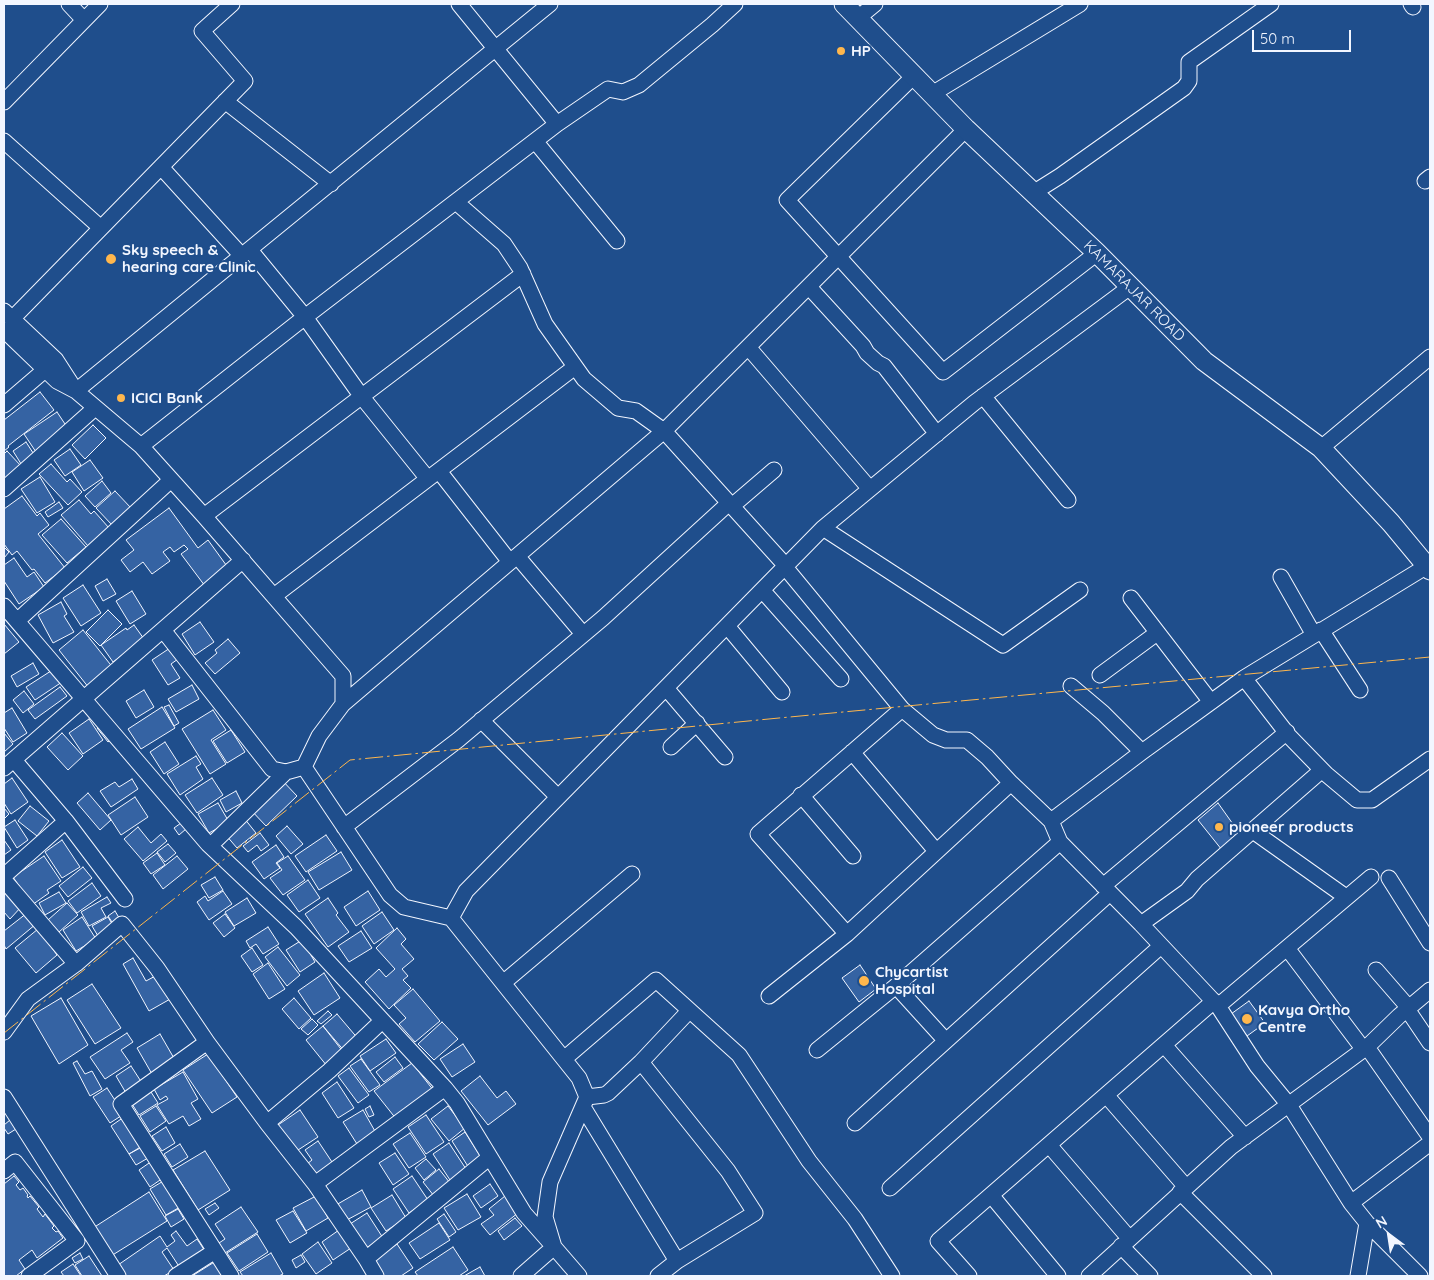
<!DOCTYPE html>
<style>
body{margin:0}
#map{position:relative;width:1434px;height:1280px;overflow:hidden;background:#1f4e8c;font-family:Quicksand,sans-serif}
canvas{display:block}
.frame{position:absolute;inset:0;border:5px solid #f2f6ff;pointer-events:none}
.north{position:absolute;left:1364px;top:1210px;width:50px;height:50px;-webkit-text-stroke:4px #1f4e8c;paint-order:stroke;rotate:329deg;font-size:14px;font-weight:700;line-height:20px;text-align:center;color:#f2f6ff}
.north::after{content:'';display:block;margin:auto;width:18px;height:22px;background:#f2f6ff;clip-path:polygon(50% 0,100% 100%,50% 72%,0 100%)}
.scale{position:absolute;left:1252px;top:30px;width:99px;height:22px;box-sizing:border-box;border:2px solid #f2f6ff;border-top:0;padding-left:6px;font-size:15px;line-height:18px;white-space:nowrap;color:#f2f6ff;-webkit-text-stroke:4px #1f4e8c;paint-order:stroke}
</style>
<div id="map">
<canvas width="1434" height="1280"></canvas>
<div class="frame"></div>
<div class="north">N</div>
<div class="scale">50 m</div>
</div>
<script>
const ctx = document.querySelector('canvas').getContext('2d');
ctx.lineJoin = 'round';
function fillPath(path, color) { ctx.fillStyle = color; ctx.fill(path, 'evenodd'); }
const toPath = rows => new Path2D(rows.map(r => 'M' + r).join(''));
function trace(path, color, width, dash) { ctx.strokeStyle = color; ctx.lineWidth = width; ctx.lineCap = dash ? 'butt' : 'round'; ctx.setLineDash(dash || []); ctx.stroke(path); }
function drawText(font, color, halo, rows, align = 'center') {
  ctx.font = font + ' Quicksand,sans-serif'; ctx.lineWidth = 4; ctx.setLineDash([]); ctx.textBaseline = 'middle'; ctx.strokeStyle = halo; ctx.fillStyle = color; for (const [text, x, y, turn = 0] of rows) {
    ctx.save(); ctx.translate(x, y); ctx.rotate((+turn || 0) * Math.PI / 180); ctx.textAlign = isNaN(turn) ? turn : align; if (halo) ctx.strokeText(text, 0, 0); ctx.fillText(text, 0, 0); ctx.restore();
  }
}
const building = toPath([
 [40,392,54,410,8,446,9,447,4,451,4,420,40,392],
 [57,412,69,430,36,452,24,434,57,412],
 [93,425,106,438,85,459,72,445,93,425],
 [26,442,37,459,23,467,13,451,26,442],
 [70,449,81,465,65,476,54,460,70,449],
 [7,451,22,467,7,481,4,477,4,454,7,451],
 [90,460,103,478,84,491,72,472,90,460],
 [51,464,67,482,70,479,82,492,68,505,39,474,51,464],
 [40,477,55,502,37,513,21,489,40,477],
 [102,481,111,493,95,507,85,496,102,481],
 [115,491,131,508,112,525,96,508,115,491],
 [22,496,37,516,40,513,49,525,38,534,65,568,45,583,34,569,32,570,17,551,12,555,4,544,4,509,22,496],
 [79,500,91,514,94,511,109,528,88,546,61,515,79,500],
 [59,502,63,508,48,517,45,512,59,502],
 [169,508,198,548,208,540,229,569,205,586,181,554,188,549,184,545,174,552,170,547,163,552,170,561,152,574,143,562,130,572,121,560,134,550,126,540,169,508],
 [61,519,86,547,67,563,42,535,61,519],
 [4,547,9,552,4,558,4,547],
 [14,558,27,577,34,572,44,587,19,604,4,581,4,565,14,558],
 [107,579,116,594,103,601,95,586,107,579],
 [83,585,101,613,81,626,63,598,83,585],
 [132,591,146,614,130,624,116,601,132,591],
 [61,602,67,614,64,616,74,632,53,643,38,615,61,602],
 [108,610,122,624,100,646,86,632,108,610],
 [200,622,214,642,195,655,182,634,200,622],
 [4,624,19,642,4,654,4,624],
 [134,625,144,639,113,662,101,645,126,628,127,630,134,625],
 [83,630,114,669,89,688,59,650,83,630],
 [228,639,240,653,215,674,205,663,217,653,215,650,228,639],
 [170,648,178,659,171,664,180,678,168,685,152,660,170,648],
 [33,663,39,674,17,687,11,676,33,663],
 [54,669,62,682,35,700,26,687,54,669],
 [192,685,199,699,176,712,168,699,192,685],
 [60,687,67,696,35,719,28,710,60,687],
 [144,690,154,707,136,718,126,701,144,690],
 [24,691,34,704,23,713,13,700,24,691],
 [169,705,179,723,174,726,164,707,169,705],
 [162,707,175,728,141,749,128,729,162,707],
 [12,708,27,733,13,742,4,728,4,713,12,708],
 [213,710,226,730,211,740,226,764,210,774,182,729,213,710],
 [89,719,103,740,83,754,69,733,89,719],
 [102,724,114,737,108,742,97,728,102,724],
 [231,730,245,752,227,763,213,741,231,730],
 [4,733,13,744,4,752,4,733],
 [62,733,83,756,68,770,47,747,62,733],
 [165,742,179,764,164,774,150,752,165,742],
 [196,756,201,764,196,767,203,779,180,795,167,774,196,756],
 [12,778,28,802,11,814,4,803,4,784,12,778],
 [212,778,223,795,197,813,185,795,212,778],
 [280,778,297,796,266,826,249,808,280,778],
 [132,779,138,789,111,807,100,791,115,782,119,787,132,779],
 [236,791,242,803,226,812,220,800,236,791],
 [88,793,111,820,100,830,77,803,88,793],
 [135,797,148,817,121,835,108,815,135,797],
 [218,803,229,822,209,833,198,814,218,803],
 [1218,803,1240,834,1226,855,1198,820,1218,803],
 [30,806,49,821,37,836,18,821,30,806],
 [4,808,9,814,4,819,4,808],
 [244,818,256,833,237,848,225,834,244,818],
 [15,820,28,840,17,848,4,827,15,820],
 [181,823,186,829,179,835,174,828,181,823],
 [287,826,303,844,291,854,276,836,287,826],
 [138,827,151,843,161,834,167,841,143,861,124,839,138,827],
 [260,833,269,845,261,851,257,845,248,852,243,846,260,833],
 [326,835,337,851,306,872,295,856,326,835],
 [4,840,11,850,4,855,4,840],
 [62,840,80,867,62,878,45,852,62,840],
 [168,844,176,853,165,862,157,852,168,844],
 [276,845,284,857,276,863,280,868,264,879,252,862,276,845],
 [341,852,352,870,319,890,308,872,341,852],
 [157,853,165,865,151,874,143,863,157,853],
 [44,856,61,881,47,890,49,893,32,905,13,877,44,856],
 [177,856,188,869,163,889,153,875,177,856],
 [288,856,305,880,283,895,270,878,282,870,277,863,288,856],
 [83,867,92,878,68,897,59,886,83,867],
 [215,877,223,890,209,898,201,885,215,877],
 [308,880,320,898,299,912,287,895,308,880],
 [92,883,101,896,77,913,68,901,92,883],
 [4,888,22,906,10,919,4,912,4,888],
 [223,891,232,904,209,920,197,902,205,896,208,901,223,891],
 [368,891,380,910,356,926,344,907,368,891],
 [59,892,66,903,45,915,39,903,59,892],
 [107,897,111,903,101,908,106,917,89,926,81,912,107,897],
 [247,898,256,913,234,926,225,912,247,898],
 [328,898,338,913,336,915,349,932,328,947,305,914,328,898],
 [67,903,78,915,59,932,48,920,67,903],
 [115,911,121,921,114,925,108,916,115,911],
 [382,912,394,930,374,944,362,926,382,912],
 [27,913,36,924,6,949,4,945,4,931,27,913],
 [225,914,235,928,224,937,213,923,225,914],
 [82,917,96,939,76,951,63,930,82,917],
 [108,917,114,927,98,936,92,926,108,917],
 [268,927,279,944,263,954,256,944,250,948,246,941,268,927],
 [397,928,406,939,401,944,414,959,402,969,408,976,403,980,411,988,389,1009,365,982,379,969,386,977,395,969,376,948,397,928],
 [38,929,57,955,36,973,15,948,38,929],
 [361,931,372,948,349,962,338,946,361,931],
 [302,940,315,962,300,972,286,950,302,940],
 [278,947,300,975,287,986,265,957,278,947],
 [252,948,263,965,252,972,241,956,252,948],
 [133,958,146,981,159,974,172,998,149,1011,123,964,133,958],
 [268,963,285,989,269,999,253,974,268,963],
 [860,965,876,989,859,1002,842,978,860,965],
 [324,973,340,998,314,1015,298,991,324,973],
 [92,984,121,1028,95,1044,67,1000,92,984],
 [413,989,440,1021,415,1042,399,1024,406,1018,394,1005,413,989],
 [61,998,88,1045,59,1064,31,1016,61,998],
 [294,998,311,1018,299,1029,282,1009,294,998],
 [1249,1001,1265,1023,1247,1036,1231,1014,1249,1001],
 [328,1011,332,1015,321,1024,317,1021,328,1011],
 [337,1014,360,1041,346,1053,323,1026,337,1014],
 [312,1019,318,1025,308,1035,301,1029,312,1019],
 [442,1022,458,1039,434,1060,418,1044,442,1022],
 [323,1026,344,1053,327,1066,306,1040,323,1026],
 [127,1033,133,1042,121,1050,130,1063,105,1079,90,1057,127,1033],
 [160,1034,175,1060,152,1074,137,1048,160,1034],
 [386,1039,396,1053,370,1071,360,1056,386,1039],
 [463,1044,475,1062,452,1077,440,1059,463,1044],
 [208,1054,237,1097,212,1113,183,1070,208,1054],
 [395,1057,403,1068,384,1082,376,1072,395,1057],
 [361,1059,380,1085,369,1092,350,1066,361,1059],
 [77,1061,85,1074,92,1071,102,1089,90,1096,73,1063,77,1061],
 [412,1063,434,1091,397,1120,374,1091,412,1063],
 [131,1066,142,1083,126,1093,116,1076,131,1066],
 [349,1068,369,1095,358,1103,338,1076,349,1068],
 [183,1072,198,1099,191,1103,201,1119,189,1126,183,1116,169,1124,157,1105,168,1099,166,1096,160,1100,154,1089,183,1072],
 [480,1076,497,1098,506,1091,516,1104,488,1125,461,1091,480,1076],
 [337,1082,354,1108,338,1118,322,1093,337,1082],
 [107,1088,124,1114,110,1123,93,1097,107,1088],
 [151,1092,158,1103,139,1115,132,1104,151,1092],
 [156,1106,166,1121,150,1132,140,1116,156,1106],
 [370,1106,374,1115,369,1117,365,1109,370,1106],
 [448,1106,465,1128,449,1141,431,1119,448,1106],
 [300,1110,318,1137,295,1152,278,1125,300,1110],
 [363,1110,376,1133,357,1144,343,1122,363,1110],
 [426,1115,444,1142,426,1154,408,1127,426,1115],
 [124,1117,142,1146,129,1154,111,1126,124,1117],
 [10,1120,16,1129,8,1134,4,1128,4,1125,10,1120],
 [166,1127,175,1143,162,1151,152,1136,166,1127],
 [465,1132,482,1159,469,1168,452,1141,465,1132],
 [410,1133,426,1157,409,1168,393,1144,410,1133],
 [318,1141,334,1165,316,1177,307,1164,312,1160,305,1150,318,1141],
 [449,1143,466,1169,450,1180,433,1154,449,1143],
 [180,1144,188,1157,172,1167,164,1154,180,1144],
 [142,1147,148,1158,136,1165,129,1154,142,1147],
 [205,1151,230,1190,198,1210,173,1170,205,1151],
 [395,1153,409,1174,393,1185,379,1163,395,1153],
 [426,1159,436,1170,424,1180,415,1168,426,1159],
 [152,1161,163,1178,150,1187,139,1170,152,1161],
 [439,1169,450,1183,434,1196,423,1182,439,1169],
 [14,1176,19,1182,16,1185,20,1190,23,1188,28,1195,27,1196,28,1198,30,1196,39,1207,37,1209,43,1217,45,1214,54,1226,52,1228,56,1232,58,1231,63,1238,37,1258,32,1250,19,1260,25,1269,16,1276,4,1276,4,1184,14,1176],
 [412,1176,428,1200,409,1213,393,1189,412,1176],
 [165,1180,180,1207,166,1215,150,1189,165,1180],
 [490,1184,498,1196,481,1208,473,1196,490,1184],
 [362,1190,371,1207,345,1221,336,1205,362,1190],
 [149,1192,167,1221,111,1256,93,1228,149,1192],
 [467,1194,481,1217,458,1230,444,1208,467,1194],
 [392,1195,406,1218,386,1231,371,1208,392,1195],
 [316,1196,328,1218,306,1231,293,1208,316,1196],
 [505,1196,518,1213,490,1235,481,1224,494,1215,489,1209,505,1196],
 [215,1203,219,1208,209,1215,205,1209,215,1203],
 [241,1207,258,1232,225,1253,219,1243,225,1239,215,1224,241,1207],
 [178,1209,184,1219,171,1227,165,1216,178,1209],
 [293,1211,307,1233,290,1243,276,1220,293,1211],
 [367,1213,383,1238,366,1248,350,1224,367,1213],
 [444,1214,456,1232,449,1237,437,1219,444,1214],
 [515,1218,522,1226,504,1240,498,1231,515,1218],
 [439,1223,450,1240,420,1259,409,1243,439,1223],
 [339,1230,351,1248,333,1260,322,1242,339,1230],
 [176,1231,187,1246,197,1239,205,1251,180,1268,167,1248,162,1252,174,1270,164,1276,125,1276,118,1265,160,1236,167,1247,175,1241,171,1235,176,1231],
 [257,1234,268,1252,239,1271,227,1253,257,1234],
 [318,1242,332,1263,316,1274,302,1254,318,1242],
 [397,1244,413,1268,401,1276,383,1276,373,1260,397,1244],
 [453,1247,468,1270,459,1276,418,1276,415,1272,453,1247],
 [80,1253,83,1259,75,1263,72,1258,80,1253],
 [271,1253,283,1274,279,1276,243,1276,240,1272,271,1253],
 [301,1255,305,1262,296,1268,292,1260,301,1255],
 [89,1256,102,1276,82,1276,75,1265,89,1256],
 [216,1261,226,1276,192,1276,216,1261],
 [73,1264,81,1276,64,1276,61,1272,73,1264],
 [480,1267,485,1276,464,1276,480,1267]
]);
const minor = toPath([
 [69,4,84,20],
 [1411,4,1413,7],
 [858,18,875,4],
 [914,76,787,200,943,372,1097,253],
 [932,94,1080,4],
 [225,101,331,184],
 [4,102,100,4],
 [557,124,608,89,623,92,639,85,712,25,735,4],
 [4,141,101,228],
 [535,141,617,241],
 [161,167,242,256],
 [1425,181,1430,177],
 [1033,193,1060,176,1184,88,1189,81,1189,62,1271,4],
 [456,202,504,244,520,268,545,324,584,379,618,408,636,411,664,431,786,566],
 [250,250,305,317,362,397,428,479],
 [809,287,863,346,867,353,878,363,884,366,937,434],
 [4,311,56,360,76,391],
 [12,319,245,81,202,31,232,4],
 [4,330,57,381,76,391,141,446,204,516,343,676,343,704,319,736,304,767,390,895,404,907,451,918,579,1078,587,1097,550,1182,545,1217,554,1247,579,1276],
 [748,347,870,489],
 [76,391,550,4],
 [983,396,1068,500],
 [4,405,46,369],
 [141,446,305,317,557,124,459,4],
 [1321,448,1430,357],
 [439,471,510,562],
 [4,489,95,408],
 [732,506,774,470],
 [204,516,523,274],
 [823,528,1003,645,1080,590],
 [517,556,583,634],
 [1427,566,1244,678,1289,736,1326,774,1357,800,1372,800,1430,759],
 [785,567,902,709,933,735,946,740,967,740,987,757,1011,783],
 [1281,577,1314,635],
 [762,590,841,679],
 [274,596,575,367],
 [1131,598,1211,702],
 [4,606,208,844,296,927,445,1088,457,1103,524,1213,554,1247,521,1276],
 [17,621,171,480],
 [727,626,782,692],
 [163,630,272,769,286,772,304,767],
 [1321,630,1360,690],
 [1100,675,1157,633],
 [1071,686,1103,713,1142,752],
 [666,688,725,757],
 [343,704,664,431,966,129],
 [481,720,558,797],
 [671,747,697,723],
 [852,752,936,851],
 [14,760,66,821],
 [4,768,243,560],
 [1322,770,1197,879,1187,891,1141,924,1218,1006,1257,1066,1289,1105,1351,1203],
 [801,795,853,856],
 [1051,821,1142,752,1244,678],
 [344,827,458,740,603,618,729,503],
 [1253,831,1346,897],
 [210,846,286,772],
 [4,876,66,821,125,899],
 [1389,878,1430,943],
 [4,880,76,964,122,924,157,968,207,1042],
 [1103,886,1287,732],
 [451,918,466,891,823,528,974,403,1130,287],
 [847,934,758,834,902,709],
 [1287,948,1364,1050],
 [1376,970,1409,1008],
 [503,983,632,874],
 [896,986,946,1041],
 [769,996,847,934,1011,783,1051,821,1060,842,1141,924],
 [1218,1006,1371,877],
 [1407,1009,1430,1043],
 [4,1032,28,999,76,964],
 [1164,1045,1245,1137],
 [1367,1047,1430,1137],
 [817,1050,896,986,1060,842],
 [564,1059,656,980,739,1055,809,1161,855,1219,892,1276],
 [1106,1095,1186,1187],
 [4,1097,118,1276],
 [587,1097,604,1095,608,1093,641,1062],
 [583,1107,677,1261,658,1276],
 [855,1123,1110,893],
 [1049,1145,1129,1238],
 [4,1171,15,1162,77,1241,29,1276],
 [315,1184,445,1088],
 [890,1188,1161,946],
 [1180,1192,1264,1276],
 [991,1195,1058,1276],
 [1121,1246,1150,1276],
 [366,1259,315,1184,267,1123,329,1071,382,1021],
 [677,1261,755,1213,728,1171,641,1062,689,1011],
 [176,1276,215,1251],
 [231,1276,121,1104,207,1042,267,1123],
 [376,1276,366,1259,490,1157],
 [969,1276,938,1241,1214,1001],
 [1089,1276,1231,1147,1367,1047,1399,1016,1430,990],
 [1358,1276,1367,1223],
 [1420,1276,1367,1223,1351,1203,1430,1143]
]);
const major = toPath([
 [844,4,966,129,1097,253,1204,361,1321,448,1391,523,1430,570]
]);
const power = toPath([
 [4,1033,350,760,779,718,1430,657]
]);
const markers = [
 [841,51,5,"#ffb74d"],
 [111,259,6,"#ffb74d"],
 [121,398,5,"#ffb74d"],
 [1219,827,5,"#ffb74d"],
 [864,981,6,"#ffb74d"],
 [1247,1019,6,"#ffb74d"]
];
const poiNames = [
 ["HP",851,51],
 ["Sky speech &",122,250],
 ["hearing care Clinic",122,267],
 ["ICICI Bank",131,398],
 ["pioneer products",1229,827],
 ["Chycartist",875,972],
 ["Hospital",875,989],
 ["Kavya Ortho",1258,1010],
 ["Centre",1258,1027]
];
const streetNames = [
 ["KAMARAJAR ROAD",1134,291,45]
];
fillPath(building, '#3563a3');
trace(building, '#f2f6ff', 1);
trace(minor, '#f2f6ff', 17);
trace(major, '#f2f6ff', 21);
trace(minor, '#1f4e8c', 15);
trace(major, '#1f4e8c', 19);
trace(power, '#ffb74d', 1, [18, 4, 2.5, 4]);
for (const [x, y, r, color] of markers) { const dot = new Path2D(); dot.arc(x, y, r, 0, 2 * Math.PI); ctx.fillStyle = color; ctx.fill(dot); trace(dot, '#1f4e8c', 2); }
drawText('bold 15px', '#f2f6ff', '#1f4e8c', poiNames, 'left');
drawText('15px', '#f2f6ff', '#1f4e8c', streetNames);
</script>
